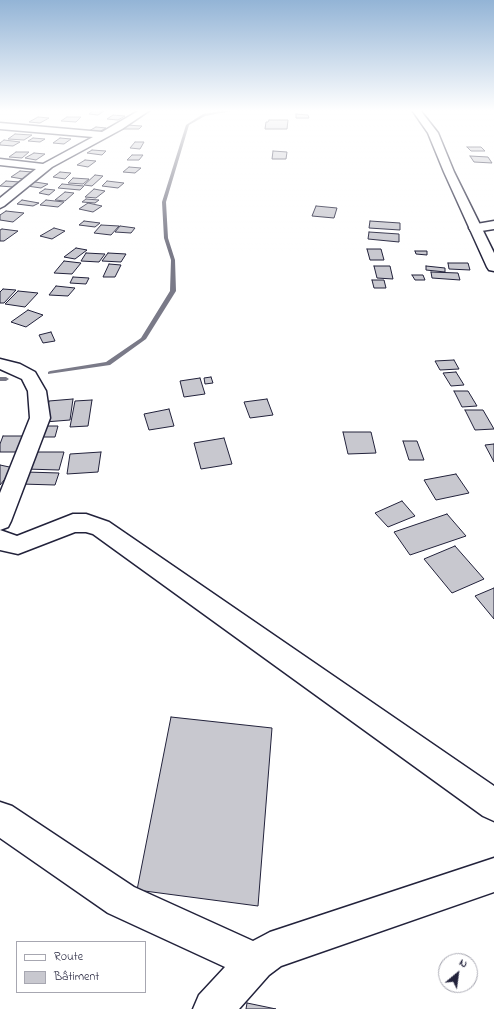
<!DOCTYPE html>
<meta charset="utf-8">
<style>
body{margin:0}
#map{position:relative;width:494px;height:1009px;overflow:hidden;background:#fff;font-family:"Indie Flower",sans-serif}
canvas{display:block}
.legend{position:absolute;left:16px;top:941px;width:130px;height:52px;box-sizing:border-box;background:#fff;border:1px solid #a7a7b1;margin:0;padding:5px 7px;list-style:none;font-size:12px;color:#22223b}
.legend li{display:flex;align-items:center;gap:8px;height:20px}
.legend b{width:20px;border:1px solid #a7a7b1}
.north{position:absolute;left:438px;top:953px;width:40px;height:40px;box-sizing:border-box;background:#fff;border:1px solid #a7a7b1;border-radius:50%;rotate:29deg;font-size:11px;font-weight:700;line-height:16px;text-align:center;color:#22223b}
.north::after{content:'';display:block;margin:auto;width:14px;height:18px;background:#22223b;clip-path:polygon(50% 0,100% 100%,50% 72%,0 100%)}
</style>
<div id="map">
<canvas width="494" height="1009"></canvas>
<ul class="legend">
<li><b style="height:5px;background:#fff"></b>Route</li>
<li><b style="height:11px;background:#c8c8cf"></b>Bâtiment</li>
</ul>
<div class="north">N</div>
</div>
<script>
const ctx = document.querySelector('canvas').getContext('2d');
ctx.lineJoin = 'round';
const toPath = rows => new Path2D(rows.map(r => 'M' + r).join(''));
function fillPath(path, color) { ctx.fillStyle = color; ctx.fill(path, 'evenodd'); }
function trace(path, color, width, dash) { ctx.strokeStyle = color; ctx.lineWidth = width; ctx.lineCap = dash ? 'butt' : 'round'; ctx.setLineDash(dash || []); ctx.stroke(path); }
const stream = toPath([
 [229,110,237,110,205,116,189,125,166,202,168,238,175,260,176,291,146,339,110,365,48,374,48,372,50,371,106,362,141,338,170,291,171,260,164,238,162,202,186,125,203,114,229,110],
 [0,377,6,377,9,379,6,381,0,381,0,377]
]);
const building = toPath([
 [94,110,95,110,104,111,98,115,89,114,94,110],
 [296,114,308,115,309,118,296,118,296,114],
 [113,115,125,116,118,120,107,119,113,115],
 [38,117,49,118,40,123,29,122,38,117],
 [67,117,81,117,76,122,61,121,67,117],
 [269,120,288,120,287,129,265,129,266,122,268,122,269,120],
 [126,125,142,126,139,129,123,129,126,125],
 [96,127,106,128,97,133,87,132,96,127],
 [15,134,32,135,24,140,8,139,15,134],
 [33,138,45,139,40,142,28,141,33,138],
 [60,138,71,139,64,144,53,143,60,138],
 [4,140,20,142,13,146,0,145,0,143,4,140],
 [135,142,144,142,140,149,130,148,135,142],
 [467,147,481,147,485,151,471,151,467,147],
 [92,150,106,151,102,155,87,153,92,150],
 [273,151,287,152,286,159,272,159,273,151],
 [16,152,29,152,22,158,9,157,16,152],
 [34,153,45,154,36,160,25,158,34,153],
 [132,155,143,155,139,160,127,160,132,155],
 [470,156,488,157,492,163,474,162,470,156],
 [85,160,96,161,88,167,77,165,85,160],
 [129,167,141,168,135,173,123,172,129,167],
 [20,171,32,172,23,179,11,177,20,171],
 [60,172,71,173,65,179,53,177,60,172],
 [95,175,103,176,92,186,84,185,95,175],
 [73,178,89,179,83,184,68,183,73,178],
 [6,181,20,182,13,187,0,186,6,181],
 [107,181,124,183,118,188,102,186,107,181],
 [35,182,48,184,41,188,27,186,35,182],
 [62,184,84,186,80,190,58,188,62,184],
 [45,189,55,190,49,195,39,193,45,189],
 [94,189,105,191,96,198,85,197,94,189],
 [65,192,74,193,65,201,55,200,65,192],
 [86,199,99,200,95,203,82,202,86,199],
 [22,200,39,203,33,206,17,204,22,200],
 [46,200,64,202,58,207,40,205,46,200],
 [88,203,102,206,93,212,79,209,88,203],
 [316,206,337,208,334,218,312,216,316,206],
 [6,211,24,213,13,222,0,220,0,215,6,211],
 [84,221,100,223,95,227,79,225,84,221],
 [370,221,400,223,400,230,369,228,370,221],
 [101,225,119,226,111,235,94,233,101,225],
 [120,226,135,228,131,233,115,232,120,226],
 [54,228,65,231,52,239,40,236,54,228],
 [2,229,18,231,4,241,0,241,0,230,2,229],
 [369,232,399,234,399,242,368,239,369,232],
 [76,248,87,250,75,259,64,257,76,248],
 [367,249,381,249,384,260,370,260,367,249],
 [415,251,427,251,427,255,416,254,415,251],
 [86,253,105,254,99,262,81,261,86,253],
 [108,253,126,254,121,262,102,261,108,253],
 [64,261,81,263,72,274,54,273,64,261],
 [448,263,468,263,470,270,449,269,448,263],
 [109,264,121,265,115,277,103,277,109,264],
 [374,266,390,266,393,279,377,278,374,266],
 [426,266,445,268,445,272,426,270,426,266],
 [431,272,458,273,460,280,432,278,431,272],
 [412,275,423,275,425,280,415,280,412,275],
 [73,277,89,278,86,284,70,283,73,277],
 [372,280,384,280,386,288,374,288,372,280],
 [56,286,75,288,68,296,49,295,56,286],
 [3,289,16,290,4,303,0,303,0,292,3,289],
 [18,291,38,293,25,307,5,304,18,291],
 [28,310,43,315,26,327,11,322,28,310],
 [51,332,55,341,43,343,39,335,51,332],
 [454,360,459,369,440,370,435,361,454,360],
 [456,372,464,385,451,386,443,373,456,372],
 [211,377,213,383,205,384,204,378,211,377],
 [200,378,205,394,184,397,180,381,200,378],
 [454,391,468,391,477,406,462,407,454,391],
 [73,399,70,420,45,422,49,401,73,399],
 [267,399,273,415,250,418,244,402,267,399],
 [92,400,88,426,70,427,75,401,92,400],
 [169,409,174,426,149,430,144,414,169,409],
 [465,410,483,410,494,429,475,430,465,410],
 [44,426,58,426,55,437,41,437,44,426],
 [343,432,371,432,376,453,348,454,343,432],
 [3,436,23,436,17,452,0,452,0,444,3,436],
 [224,438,232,464,201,469,194,443,224,438],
 [403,441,417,441,424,460,409,460,403,441],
 [494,444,494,462,485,445,494,444],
 [33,452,64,452,59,470,26,469,33,452],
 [101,452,98,472,67,474,70,454,101,452],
 [0,465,14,468,0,485,0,465],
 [26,472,59,473,55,485,21,484,26,472],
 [456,474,469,493,436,500,424,480,456,474],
 [402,501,415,516,388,527,375,513,402,501],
 [447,514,466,536,410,555,394,532,447,514],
 [455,546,484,579,452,593,424,559,455,546],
 [494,588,494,619,475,596,494,588],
 [171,717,272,728,258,906,137,890,171,717],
 [247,1003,276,1009,246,1009,247,1003]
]);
const minor = toPath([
 [140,110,150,110,122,129,52,167,4,206,0,208,0,198,36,169,0,165,0,159,43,164,93,137,0,129,0,123,102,132,140,110],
 [494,221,494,229,475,232,471,231,469,228,471,225,494,221],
 [0,359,20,364,35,372,46,391,50,418,11,521,8,527,0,530,0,493,30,418,28,391,22,379,0,369,0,359],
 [73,514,86,514,109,522,494,786,494,821,483,816,93,534,86,532,75,532,18,554,0,550,0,530,17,536,73,514],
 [0,802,12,806,134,887,253,941,270,932,494,858,494,892,281,966,269,975,239,1009,193,1009,199,995,225,967,108,913,0,838,0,802]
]);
const secondary = toPath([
 [412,110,420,110,438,133,454,172,494,253,494,271,489,270,487,267,444,172,428,133,412,110]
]);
fillPath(stream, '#7a7a88');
fillPath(building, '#c8c8cf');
trace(building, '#22223b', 1);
trace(minor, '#22223b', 3);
trace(secondary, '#22223b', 3);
fillPath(minor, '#fff');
fillPath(secondary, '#fff');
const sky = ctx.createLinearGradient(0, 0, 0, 251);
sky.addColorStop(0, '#93b4d6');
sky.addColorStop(0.44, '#fff');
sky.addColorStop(1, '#ffffff00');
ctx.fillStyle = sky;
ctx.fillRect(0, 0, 494, 251);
</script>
